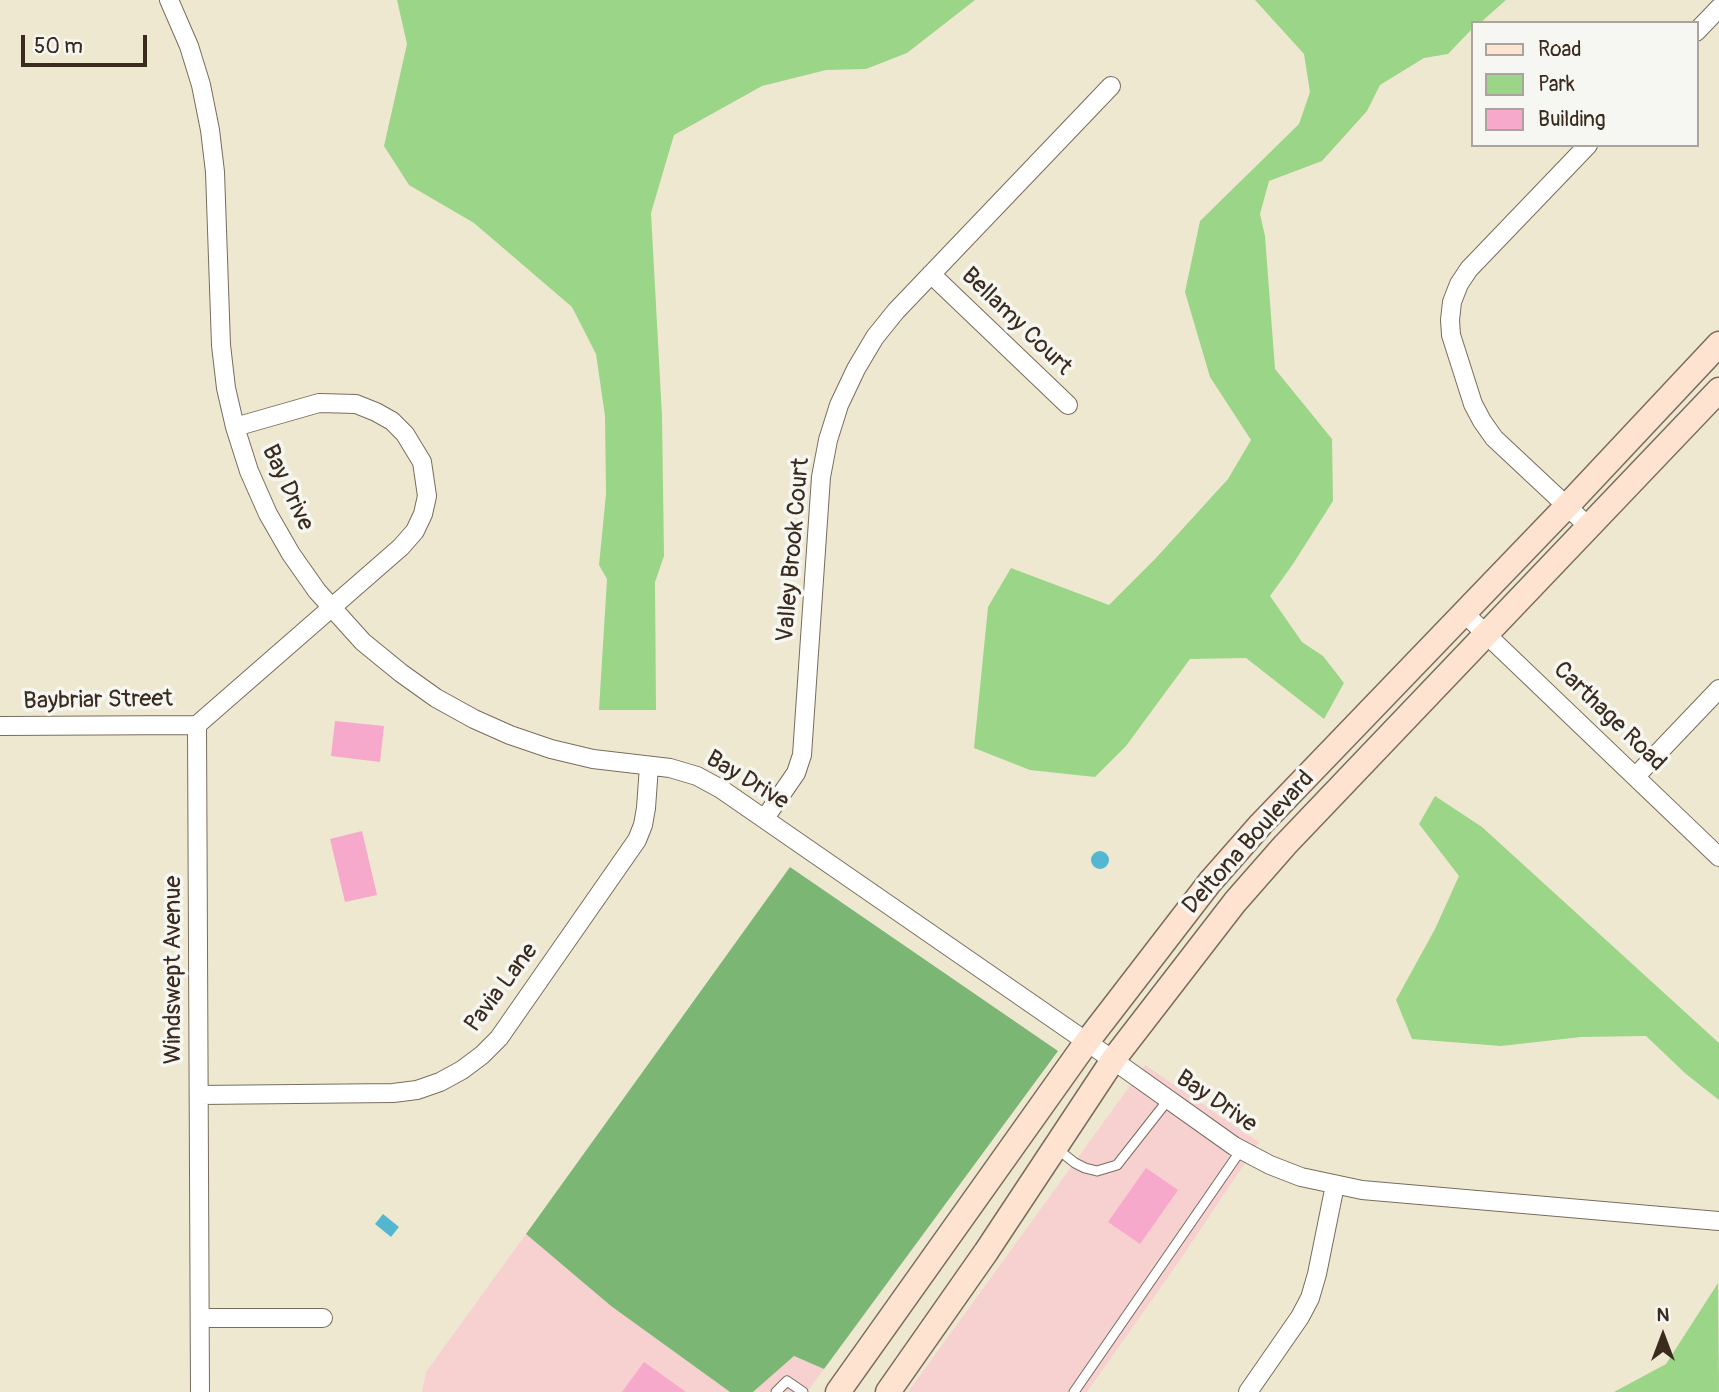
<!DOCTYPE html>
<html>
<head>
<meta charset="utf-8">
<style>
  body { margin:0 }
  #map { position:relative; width:1719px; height:1392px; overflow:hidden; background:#efe8d1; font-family:Pangolin,sans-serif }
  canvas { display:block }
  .legend { position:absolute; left:1471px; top:21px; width:228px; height:126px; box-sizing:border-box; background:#f6f6f2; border:2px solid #aba49d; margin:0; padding:9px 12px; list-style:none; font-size:21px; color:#3b2a1e }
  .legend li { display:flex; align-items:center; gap:14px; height:35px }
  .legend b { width:35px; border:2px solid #aba49d }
  .north { position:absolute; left:1628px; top:1301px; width:70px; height:70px; -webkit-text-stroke:5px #f6f6f2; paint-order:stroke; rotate:0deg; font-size:19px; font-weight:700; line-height:28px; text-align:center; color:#3b2a1e }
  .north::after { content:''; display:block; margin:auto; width:24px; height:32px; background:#3b2a1e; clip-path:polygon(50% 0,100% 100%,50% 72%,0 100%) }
  .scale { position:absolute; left:21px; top:35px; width:126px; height:32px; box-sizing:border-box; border:4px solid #3b2a1e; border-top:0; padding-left:9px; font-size:21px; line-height:24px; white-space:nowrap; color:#3b2a1e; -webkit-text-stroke:5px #f6f6f2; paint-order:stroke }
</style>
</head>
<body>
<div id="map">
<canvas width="1719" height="1392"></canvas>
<ul class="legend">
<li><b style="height:9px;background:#fee3d1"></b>Road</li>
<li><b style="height:19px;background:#9bd588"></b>Park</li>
<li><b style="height:19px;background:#f6a9ca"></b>Building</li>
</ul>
<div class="north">N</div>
<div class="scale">50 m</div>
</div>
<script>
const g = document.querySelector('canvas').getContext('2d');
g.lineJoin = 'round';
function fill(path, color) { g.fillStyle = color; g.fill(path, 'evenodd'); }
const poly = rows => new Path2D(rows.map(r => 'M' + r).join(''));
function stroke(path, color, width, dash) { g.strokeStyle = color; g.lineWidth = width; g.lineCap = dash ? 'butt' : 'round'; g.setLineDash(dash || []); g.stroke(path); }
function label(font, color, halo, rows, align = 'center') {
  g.font = font + ' Pangolin,sans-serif'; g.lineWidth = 7; g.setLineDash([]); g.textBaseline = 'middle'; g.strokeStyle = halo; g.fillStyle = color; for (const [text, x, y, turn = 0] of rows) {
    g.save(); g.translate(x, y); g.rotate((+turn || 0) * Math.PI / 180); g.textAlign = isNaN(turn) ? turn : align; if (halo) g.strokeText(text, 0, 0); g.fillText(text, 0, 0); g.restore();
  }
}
fill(poly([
  [1145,1065,1259,1142,1180,1260,1087,1392,908,1392],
  [526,1234,611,1306,730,1392,422,1392,426,1372],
  [794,1356,824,1369,807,1392,753,1392]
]), '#f7d0d0');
fill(poly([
  [397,0,975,0,907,53,866,69,826,70,762,86,674,135,651,213,662,416,664,556,655,582,656,710,599,710,607,579,599,565,606,494,605,416,596,354,572,307,474,223,409,185,384,146,407,44],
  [1255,0,1506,0,1480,23,1472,23,1472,29,1448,54,1424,58,1380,85,1367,111,1322,161,1269,181,1260,214,1265,236,1275,369,1332,439,1333,501,1293,564,1270,596,1302,642,1323,656,1344,683,1324,719,1246,658,1190,659,1126,746,1095,777,1030,770,974,748,988,607,1011,568,1109,605,1156,558,1228,479,1251,440,1210,377,1185,292,1200,221,1299,124,1310,92,1304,54],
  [1435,796,1482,827,1719,1043,1719,1100,1686,1074,1646,1036,1581,1037,1501,1046,1412,1039,1396,1000,1435,929,1459,876,1419,824],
  [1718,1283,1719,1392,1614,1392,1666,1364]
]), '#9bd588');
fill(poly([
  [790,867,1058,1051,824,1369,794,1356,753,1392,730,1392,611,1306,526,1234]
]), '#7cb674');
fill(poly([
  '1091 860a9 9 0 1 1 18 0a9 9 0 1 1-18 0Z',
  [383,1214,399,1227,391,1237,375,1224]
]), '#54b7d2');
fill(poly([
  [335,721,384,726,380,762,331,756],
  [362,831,377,895,345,902,330,839],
  [1146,1168,1178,1190,1140,1244,1108,1222],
  [644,1362,686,1392,622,1392]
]), '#f6a9ca');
const lane = poly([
  [1056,1148,1075,1163,1085,1168,1097,1171,1117,1165,1168,1100],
  [776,1392,787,1381,803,1392],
  [1074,1392,1241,1150]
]);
const street = poly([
  [169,0,189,46,201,85,210,130,215,172,221,345,226,388,235,427,249,471,268,514,291,554,317,591,363,642,401,673,436,698,474,719,510,735,551,749,593,759,670,768,697,776,721,789,1113,1060,1234,1146,1270,1165,1301,1177,1362,1190,1719,1221],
  [1696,32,1719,8],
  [1588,145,1469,269,1459,284,1452,302,1450,320,1451,335,1473,404,1482,421,1494,438,1588,526],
  [931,274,1068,405],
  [1464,613,1719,857],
  [0,726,197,725],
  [1636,776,1719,689],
  [765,818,796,773,802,755,821,477,828,440,839,405,856,369,875,337,896,311,1111,86],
  [199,1095,393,1093,417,1090,440,1082,462,1070,482,1055,499,1038,637,840,643,825,646,808,649,766],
  [200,1318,323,1318],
  [200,1392,197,725,401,547,415,531,423,514,427,496,422,462,405,434,392,421,376,412,356,404,319,403,235,427],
  [1248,1392,1300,1317,1310,1298,1317,1274,1335,1185]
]);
const secondary = poly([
  [838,1392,1086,1043,1210,882,1261,824,1566,507,1719,344],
  [888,1392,986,1252,1113,1060,1235,902,1285,845,1719,390]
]);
stroke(lane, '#7a6c5d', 11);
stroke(street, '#7a6c5d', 20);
stroke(secondary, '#7a6c5d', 27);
stroke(lane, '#fff', 9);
stroke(street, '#fff', 18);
stroke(secondary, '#fee3d1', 24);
label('24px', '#3b2a1e', '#f6f6f2', [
  ["Bellamy Court",1016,322,44],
  ["Bay Drive",287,488,65],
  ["Valley Brook Court",794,550,-85],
  ["Baybriar Street",98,701,-1],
  ["Carthage Road",1609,717,44],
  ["Bay Drive",747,781,31],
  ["Deltona Boulevard",1249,843,-48],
  ["Windswept Avenue",174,970,-90],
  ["Pavia Lane",502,988,-53],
  ["Bay Drive",1216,1102,34]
]);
</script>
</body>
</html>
